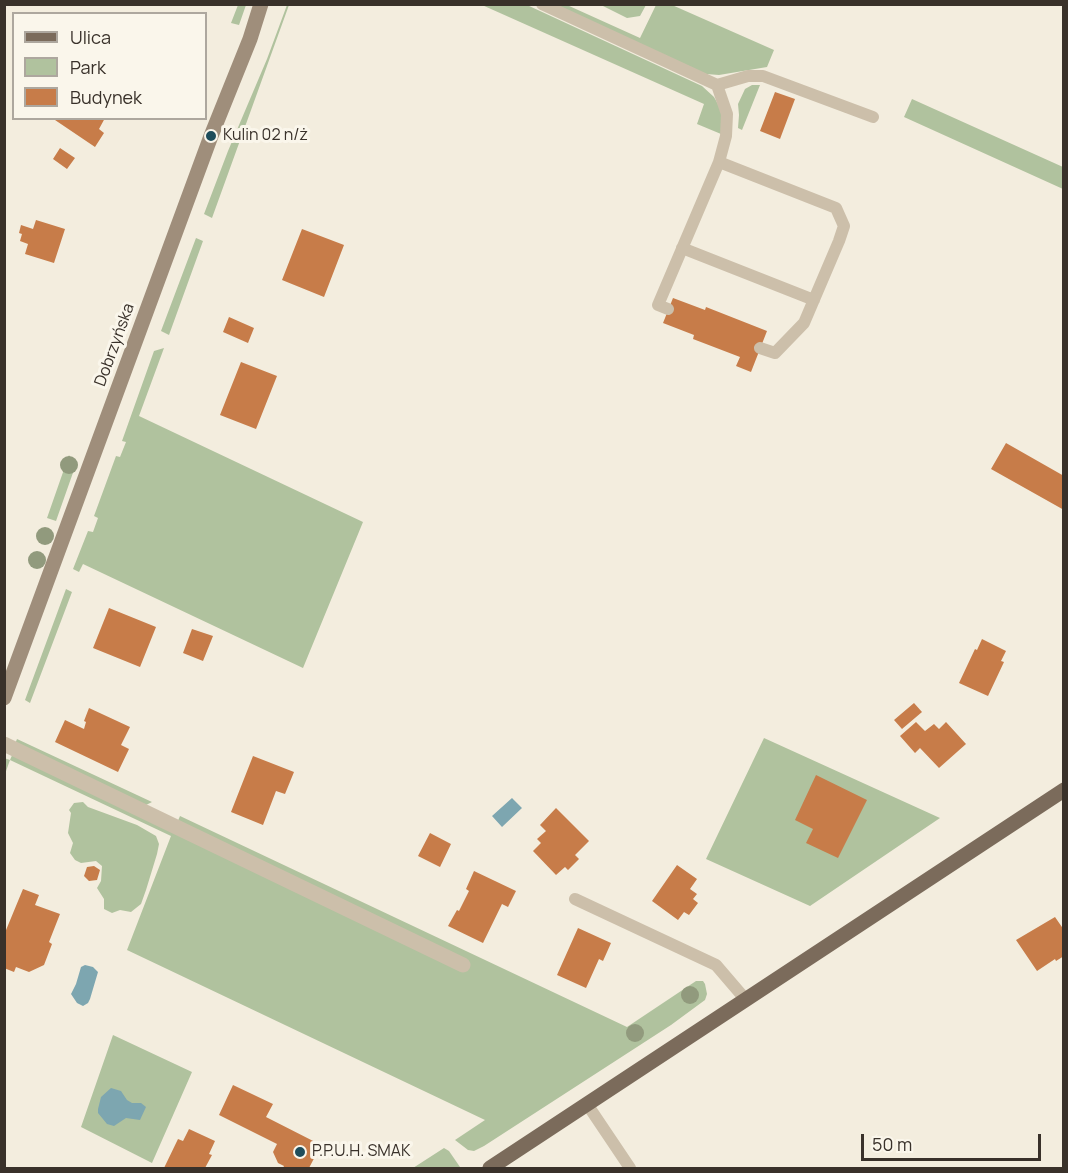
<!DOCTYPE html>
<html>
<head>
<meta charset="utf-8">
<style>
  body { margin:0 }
  #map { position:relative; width:1068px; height:1173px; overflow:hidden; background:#f3edde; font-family:Manrope,sans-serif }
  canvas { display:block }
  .frame { position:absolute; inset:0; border:6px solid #39312a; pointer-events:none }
  .legend { position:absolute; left:12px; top:12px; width:195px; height:108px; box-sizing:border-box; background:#faf6eb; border:2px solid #ada79e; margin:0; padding:8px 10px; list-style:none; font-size:18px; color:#39312a }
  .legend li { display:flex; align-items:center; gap:12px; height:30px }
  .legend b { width:30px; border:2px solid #ada79e }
  .scale { position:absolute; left:861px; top:1134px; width:180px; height:27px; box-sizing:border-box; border:3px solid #39312a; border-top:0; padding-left:8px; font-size:18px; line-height:21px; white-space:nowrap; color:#39312a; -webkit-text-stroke:4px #faf6eb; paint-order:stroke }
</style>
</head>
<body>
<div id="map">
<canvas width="1068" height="1173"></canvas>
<div class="frame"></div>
<ul class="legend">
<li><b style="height:8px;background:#7b6b5b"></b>Ulica</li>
<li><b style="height:16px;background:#b0c29e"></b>Park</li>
<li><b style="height:16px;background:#c77c49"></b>Budynek</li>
</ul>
<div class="scale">50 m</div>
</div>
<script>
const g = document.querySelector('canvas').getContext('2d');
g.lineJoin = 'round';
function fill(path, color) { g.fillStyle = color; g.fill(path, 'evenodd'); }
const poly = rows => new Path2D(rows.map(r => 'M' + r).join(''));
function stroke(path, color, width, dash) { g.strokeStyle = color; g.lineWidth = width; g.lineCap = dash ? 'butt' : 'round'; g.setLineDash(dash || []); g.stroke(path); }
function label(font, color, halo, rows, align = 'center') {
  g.font = font + ' Manrope,sans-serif'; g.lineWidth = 6; g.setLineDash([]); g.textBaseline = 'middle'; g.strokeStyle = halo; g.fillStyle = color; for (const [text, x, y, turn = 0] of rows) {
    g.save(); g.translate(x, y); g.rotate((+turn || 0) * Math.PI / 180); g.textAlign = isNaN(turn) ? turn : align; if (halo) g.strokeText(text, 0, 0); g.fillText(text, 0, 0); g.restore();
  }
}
fill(poly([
  [238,5,246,5,239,25,231,23],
  [287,5,289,5,212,218,204,214,228,151,267,59],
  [482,5,527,5,702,86,714,97,719,106,722,115,721,134,697,124,704,104],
  [555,5,567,5,640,38,656,5,672,5,774,50,767,67,719,75,706,74],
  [601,5,646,5,640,16,627,18],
  [752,85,760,85,742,130,738,128,739,115,738,104,745,89],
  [912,99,1063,167,1063,189,904,117],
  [196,238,203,241,169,335,161,331],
  [164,348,139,416,363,522,303,668,83,564,79,572,73,569,88,531,93,532,98,518,94,516,116,456,120,457,126,442,122,441,154,351],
  [69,455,75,467,56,521,47,518],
  [66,589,72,592,30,703,25,700],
  [764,738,940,818,810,906,706,859],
  [17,739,152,802,146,805,15,744],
  [13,753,174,830,180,816,627,1027,696,981,703,981,705,984,707,994,705,1000,671,1025,484,1146,474,1151,468,1150,455,1140,485,1120,127,950,171,836,10,760,5,774,4,758,10,760],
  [83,802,88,807,137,825,156,836,159,844,157,854,146,890,141,904,131,912,120,910,112,913,104,909,104,899,97,888,101,881,102,866,96,861,81,863,75,860,70,853,73,843,68,833,71,813,69,810,74,803],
  [113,1035,192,1072,152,1163,81,1127],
  [444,1148,449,1151,460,1167,413,1168]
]), '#b0c29e');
fill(poly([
  [512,798,522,808,502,827,492,816],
  [85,965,93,967,98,972,90,999,88,1003,83,1006,77,1003,71,994,76,984,81,967],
  [111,1088,121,1091,127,1100,132,1103,141,1103,146,1107,140,1120,126,1118,114,1126,107,1124,98,1113,98,1109,101,1097]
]), '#7da6b0');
fill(poly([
  [775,92,795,99,780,139,760,131],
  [55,118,105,118,99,129,104,133,95,147,55,120],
  [60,148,75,158,67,169,53,159],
  [36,220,65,229,54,263,25,254,28,244,20,241,22,234,19,233,21,225,33,229],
  [302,229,344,245,324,297,282,280],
  [673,298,705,310,706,307,767,331,751,372,736,366,740,357,693,339,694,335,663,323],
  [229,317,254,328,248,343,223,332],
  [241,362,277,376,256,429,220,415],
  [1006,443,1064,476,1064,510,991,469],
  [109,608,156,627,140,667,93,648],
  [192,629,213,636,203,661,183,653],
  [982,639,1006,651,1001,661,1004,662,988,696,959,683,975,649,977,650],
  [914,703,922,712,902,729,894,720],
  [89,708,130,727,121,745,129,749,118,772,55,742,65,720,84,729,86,722,84,721],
  [916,722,925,731,934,724,939,729,946,722,966,744,939,768,920,748,915,753,900,736],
  [253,756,294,772,285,794,276,791,263,825,231,812],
  [816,775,867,800,838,858,806,843,813,829,795,820],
  [556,808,589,841,575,855,579,859,568,870,565,867,556,875,533,851,541,843,537,839,546,831,540,825],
  [430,833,451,844,440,867,418,856],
  [677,865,697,879,690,889,697,894,693,899,698,903,689,915,684,912,678,920,652,901],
  [94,866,100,870,97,880,89,881,84,876,87,867],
  [474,871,516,891,508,907,502,904,483,943,448,926,457,910,459,911,469,891,466,889],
  [23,889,39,895,35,905,60,914,49,942,52,944,44,965,29,972,16,967,14,972,4,968,4,935],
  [1055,917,1064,930,1064,956,1056,961,1055,959,1037,971,1016,940],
  [578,928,611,943,603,961,599,959,586,988,557,975],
  [233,1085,273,1104,266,1117,321,1145,309,1168,283,1168,284,1166,278,1163,273,1152,277,1144,219,1115],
  [189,1129,215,1141,209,1154,212,1155,205,1168,164,1168,178,1139,183,1141]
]), '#c77c49');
stroke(poly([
  [542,4,717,85,727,114,726,136,719,162,658,305,668,309],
  [717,85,748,76,763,76,873,117],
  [719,162,836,208,844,226,839,241,804,323,775,353,760,348],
  [682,248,814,300],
  [575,899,716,965,746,1000],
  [587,1104,630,1168]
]), '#ccbfaa', 12);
stroke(poly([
  [4,744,463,965]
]), '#ccbfaa', 15);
stroke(poly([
  [4,698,211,136,250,39,261,4]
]), '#9f8e7b', 15);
stroke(poly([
  [490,1168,1064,790]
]), '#7b6b5b', 15);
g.fillStyle = '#919a7d';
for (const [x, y] of [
  [69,465],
  [45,536],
  [37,560],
  [690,995],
  [635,1033]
]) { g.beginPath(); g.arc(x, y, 9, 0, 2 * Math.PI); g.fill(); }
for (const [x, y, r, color] of [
  [211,136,6,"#1e4d5b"],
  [300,1152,6,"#1e4d5b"]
]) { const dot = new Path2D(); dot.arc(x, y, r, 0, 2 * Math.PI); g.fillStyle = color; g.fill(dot); stroke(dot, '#faf6eb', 2); }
label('16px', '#39312a', '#faf6eb', [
  ["Kulin 02 n/ż",223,136],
  ["P.P.U.H. SMAK",312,1152]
], 'left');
label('16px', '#39312a', '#faf6eb', [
  ["Dobrzyńska",115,345,-70]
]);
</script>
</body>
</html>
